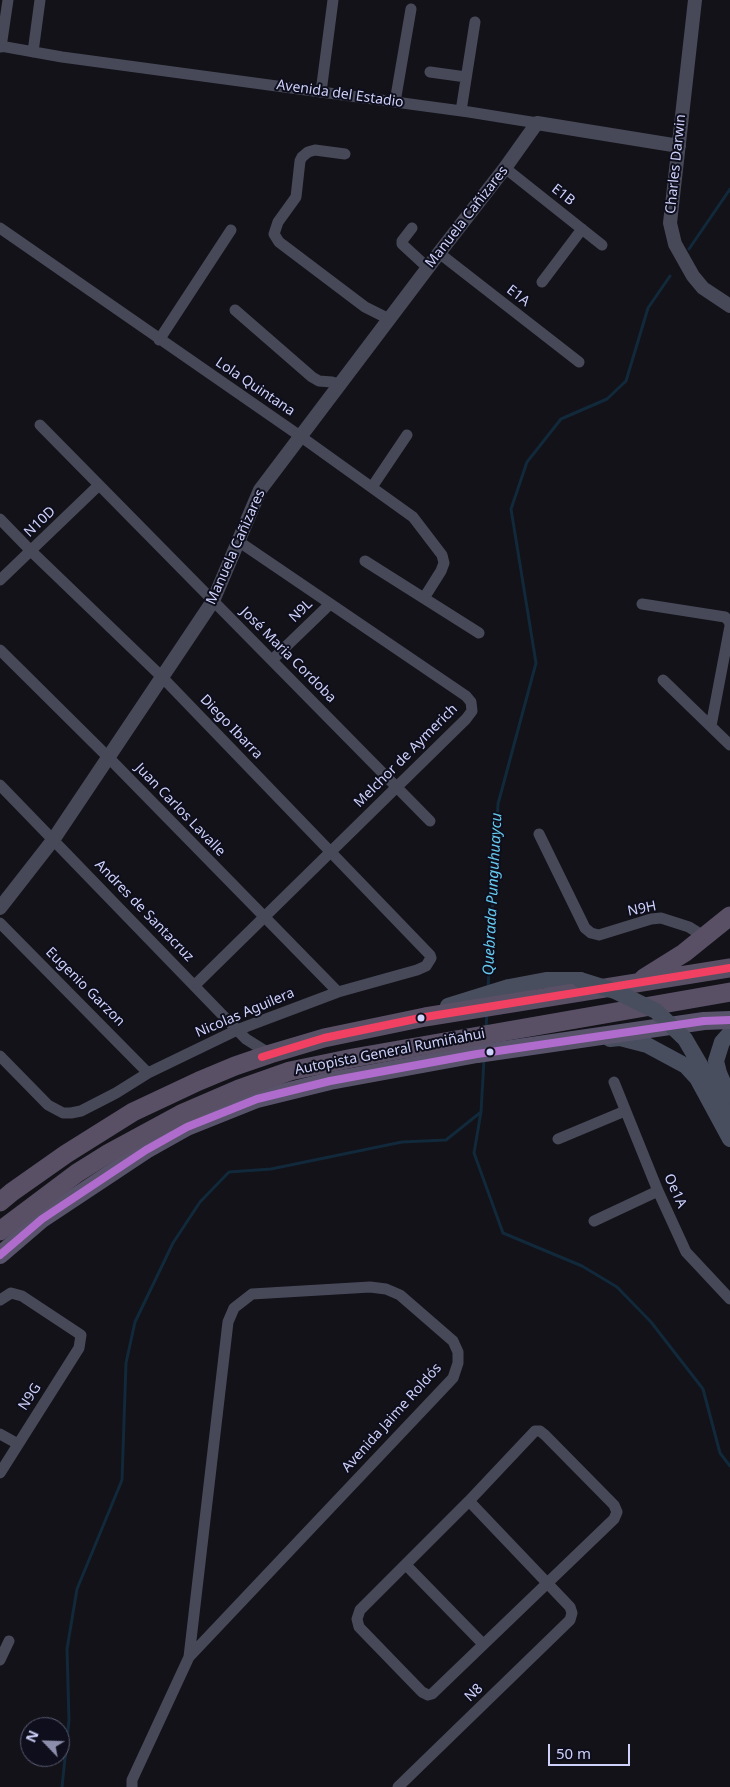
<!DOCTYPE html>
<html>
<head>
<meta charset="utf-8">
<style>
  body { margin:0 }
  #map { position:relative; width:730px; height:1787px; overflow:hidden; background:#121218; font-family:"Noto Sans",sans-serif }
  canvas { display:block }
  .north { position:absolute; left:20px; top:1717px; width:50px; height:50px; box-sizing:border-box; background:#0e0e1c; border:1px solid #5b5c75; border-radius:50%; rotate:294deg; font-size:14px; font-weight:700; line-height:20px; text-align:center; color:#ced1fa }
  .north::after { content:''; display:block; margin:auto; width:18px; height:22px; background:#8c8eab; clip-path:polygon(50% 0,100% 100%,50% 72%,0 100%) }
  .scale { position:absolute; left:548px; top:1744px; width:82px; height:22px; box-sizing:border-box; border:2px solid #ced1fa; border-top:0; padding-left:6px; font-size:15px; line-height:18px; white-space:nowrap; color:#ced1fa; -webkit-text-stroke:4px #0e0e1c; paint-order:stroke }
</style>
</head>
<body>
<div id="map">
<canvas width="730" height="1787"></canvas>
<div class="north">N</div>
<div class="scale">50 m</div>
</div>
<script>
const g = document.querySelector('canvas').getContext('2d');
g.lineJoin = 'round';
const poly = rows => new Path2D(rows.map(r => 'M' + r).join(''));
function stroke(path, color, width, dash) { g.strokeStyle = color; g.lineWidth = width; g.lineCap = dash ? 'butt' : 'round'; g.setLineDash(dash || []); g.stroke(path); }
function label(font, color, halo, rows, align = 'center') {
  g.font = font + ' "Noto Sans",sans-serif'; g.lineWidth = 4; g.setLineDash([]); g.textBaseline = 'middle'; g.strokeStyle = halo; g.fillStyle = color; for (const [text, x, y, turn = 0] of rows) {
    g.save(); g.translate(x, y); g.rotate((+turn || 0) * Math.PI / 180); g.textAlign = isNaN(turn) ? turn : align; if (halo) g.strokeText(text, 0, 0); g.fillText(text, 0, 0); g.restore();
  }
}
stroke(poly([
  [689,249,730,189],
  [488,989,498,804,536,663,511,509,527,462,561,419,607,399,626,381,648,308,670,276],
  [486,1029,487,1012],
  [484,1060,481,1112,474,1153,503,1233,582,1266,617,1287,651,1322,703,1389,720,1453,730,1466],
  [62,1787,69,1720,67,1649,77,1589,122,1480,126,1363,135,1322,173,1243,200,1202,229,1172,271,1169,402,1142,446,1140,481,1112]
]), '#11293a', 3);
stroke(poly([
  [0,46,62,57,469,112,537,123],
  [1,47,8,0],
  [33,52,40,0],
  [430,72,466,77],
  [321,92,333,0],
  [395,102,411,9],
  [461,111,475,22],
  [345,154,315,150,308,152,302,157,300,161,296,197,278,222,274,234,279,242,365,307,389,319],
  [505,168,602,245],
  [0,228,300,436,413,517,442,555,444,563,441,571,424,598],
  [412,228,402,241,402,244,428,268],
  [439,253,579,362],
  [542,282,582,229],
  [235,310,312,377,319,381,332,382,339,384],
  [159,340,231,230],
  [40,425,430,821],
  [372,487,407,435],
  [0,519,31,551,162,677,430,955,431,958,426,966,417,970,338,992,237,1030,148,1073,116,1093,81,1111,71,1113,63,1113,48,1105,0,1056],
  [365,561,479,633],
  [0,580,99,485],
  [642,604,725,617,729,621,730,625],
  [0,650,109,758,338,992],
  [272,660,330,604],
  [663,680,730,745],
  [711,726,730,626],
  [0,785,237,1030,246,1039,270,1054],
  [539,834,585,928,591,933,599,935,651,919,661,918,689,927,705,937],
  [0,923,148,1073],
  [195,985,466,719,472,711,471,702,466,696,238,541],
  [614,1082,658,1191,686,1252,730,1299],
  [558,1139,625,1111],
  [594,1221,658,1191],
  [0,1300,11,1293,22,1296,81,1335,79,1348,0,1473],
  [535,1431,540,1431,545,1435,614,1505,617,1512,614,1519,432,1694,428,1695,422,1692,359,1627,357,1619,360,1610,469,1501,535,1431],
  [0,1434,18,1444],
  [406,1565,483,1644],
  [0,1660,9,1641],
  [132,1787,132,1780,189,1657,228,1322,234,1308,252,1294,370,1287,386,1289,400,1295,453,1341,458,1352,458,1363,453,1378,189,1657],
  [398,1787,570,1620,572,1613,570,1607,469,1501]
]), '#474959', 11);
stroke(poly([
  [695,0,670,223,675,244,693,276,703,288,730,306],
  [0,908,53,840,213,601,260,490,439,253,505,168,537,123,679,146]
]), '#474959', 14);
stroke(poly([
  [448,1006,509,987,546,980,580,980],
  [730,1033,722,1042,716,1061,719,1073,730,1098],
  [610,1039,620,1038,647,1045,686,1066,697,1078,730,1139]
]), '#494e5f', 16);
stroke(poly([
  [0,1255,42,1219,146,1150,187,1127,257,1099,330,1081,477,1054,704,1021,730,1020]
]), '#58536b', 18);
stroke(poly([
  [644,978,684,953,730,916],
  [0,1202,12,1192,66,1154,133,1112,199,1081,235,1066,270,1054,324,1038,425,1017,730,968],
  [0,1231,77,1173,109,1153,181,1114,239,1089,290,1071,353,1058,730,992]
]), '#5a5066', 19);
stroke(poly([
  [580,980,615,991,656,1011,685,1039,712,1085,730,1124]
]), '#494e5f', 16);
stroke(poly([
  [262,1057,324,1038,425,1017,730,968]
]), '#f24062', 8);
stroke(poly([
  [0,1255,42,1219,146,1150,187,1127,257,1099,330,1081,477,1054,704,1021,730,1020]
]), '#b06ccc', 8);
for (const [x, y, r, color] of [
  [421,1018,4.5,"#ced1fa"],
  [490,1052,4.5,"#ced1fa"]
]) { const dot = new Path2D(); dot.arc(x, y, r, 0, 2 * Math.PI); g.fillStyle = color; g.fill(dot); stroke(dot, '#0e0e1c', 2); }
label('14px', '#ced1fa', '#0e0e1c', [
  ["Avenida del Estadio",340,94,8],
  ["Charles Darwin",676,164,-84],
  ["E1B",563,195,38],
  ["Manuela Cañizares",467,217,-52],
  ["E1A",518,296,38],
  ["Lola Quintana",255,387,34],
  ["N10D",40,522,-44],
  ["Manuela Cañizares",236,547,-66],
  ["N9L",301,611,-44],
  ["José Maria Cordoba",288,655,45],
  ["Diego Ibarra",231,727,46],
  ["Melchor de Aymerich",406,756,-45],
  ["Juan Carlos Lavalle",180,810,46],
  ["N9H",642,909,-11],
  ["Andres de Santacruz",144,911,46],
  ["Eugenio Garzon",85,987,45],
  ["Nicolas Aguilera",245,1013,-23],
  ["Autopista General Rumiñahui",390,1052,-11],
  ["Oe1A",675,1191,66],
  ["N9G",30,1397,-57],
  ["Avenida Jaime Roldós",392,1418,-48],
  ["N8",474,1693,-44]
]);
label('italic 15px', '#66cbf0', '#0e0e1c', [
  ["Quebrada Punguhuaycu",493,894,-87]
]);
</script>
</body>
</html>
